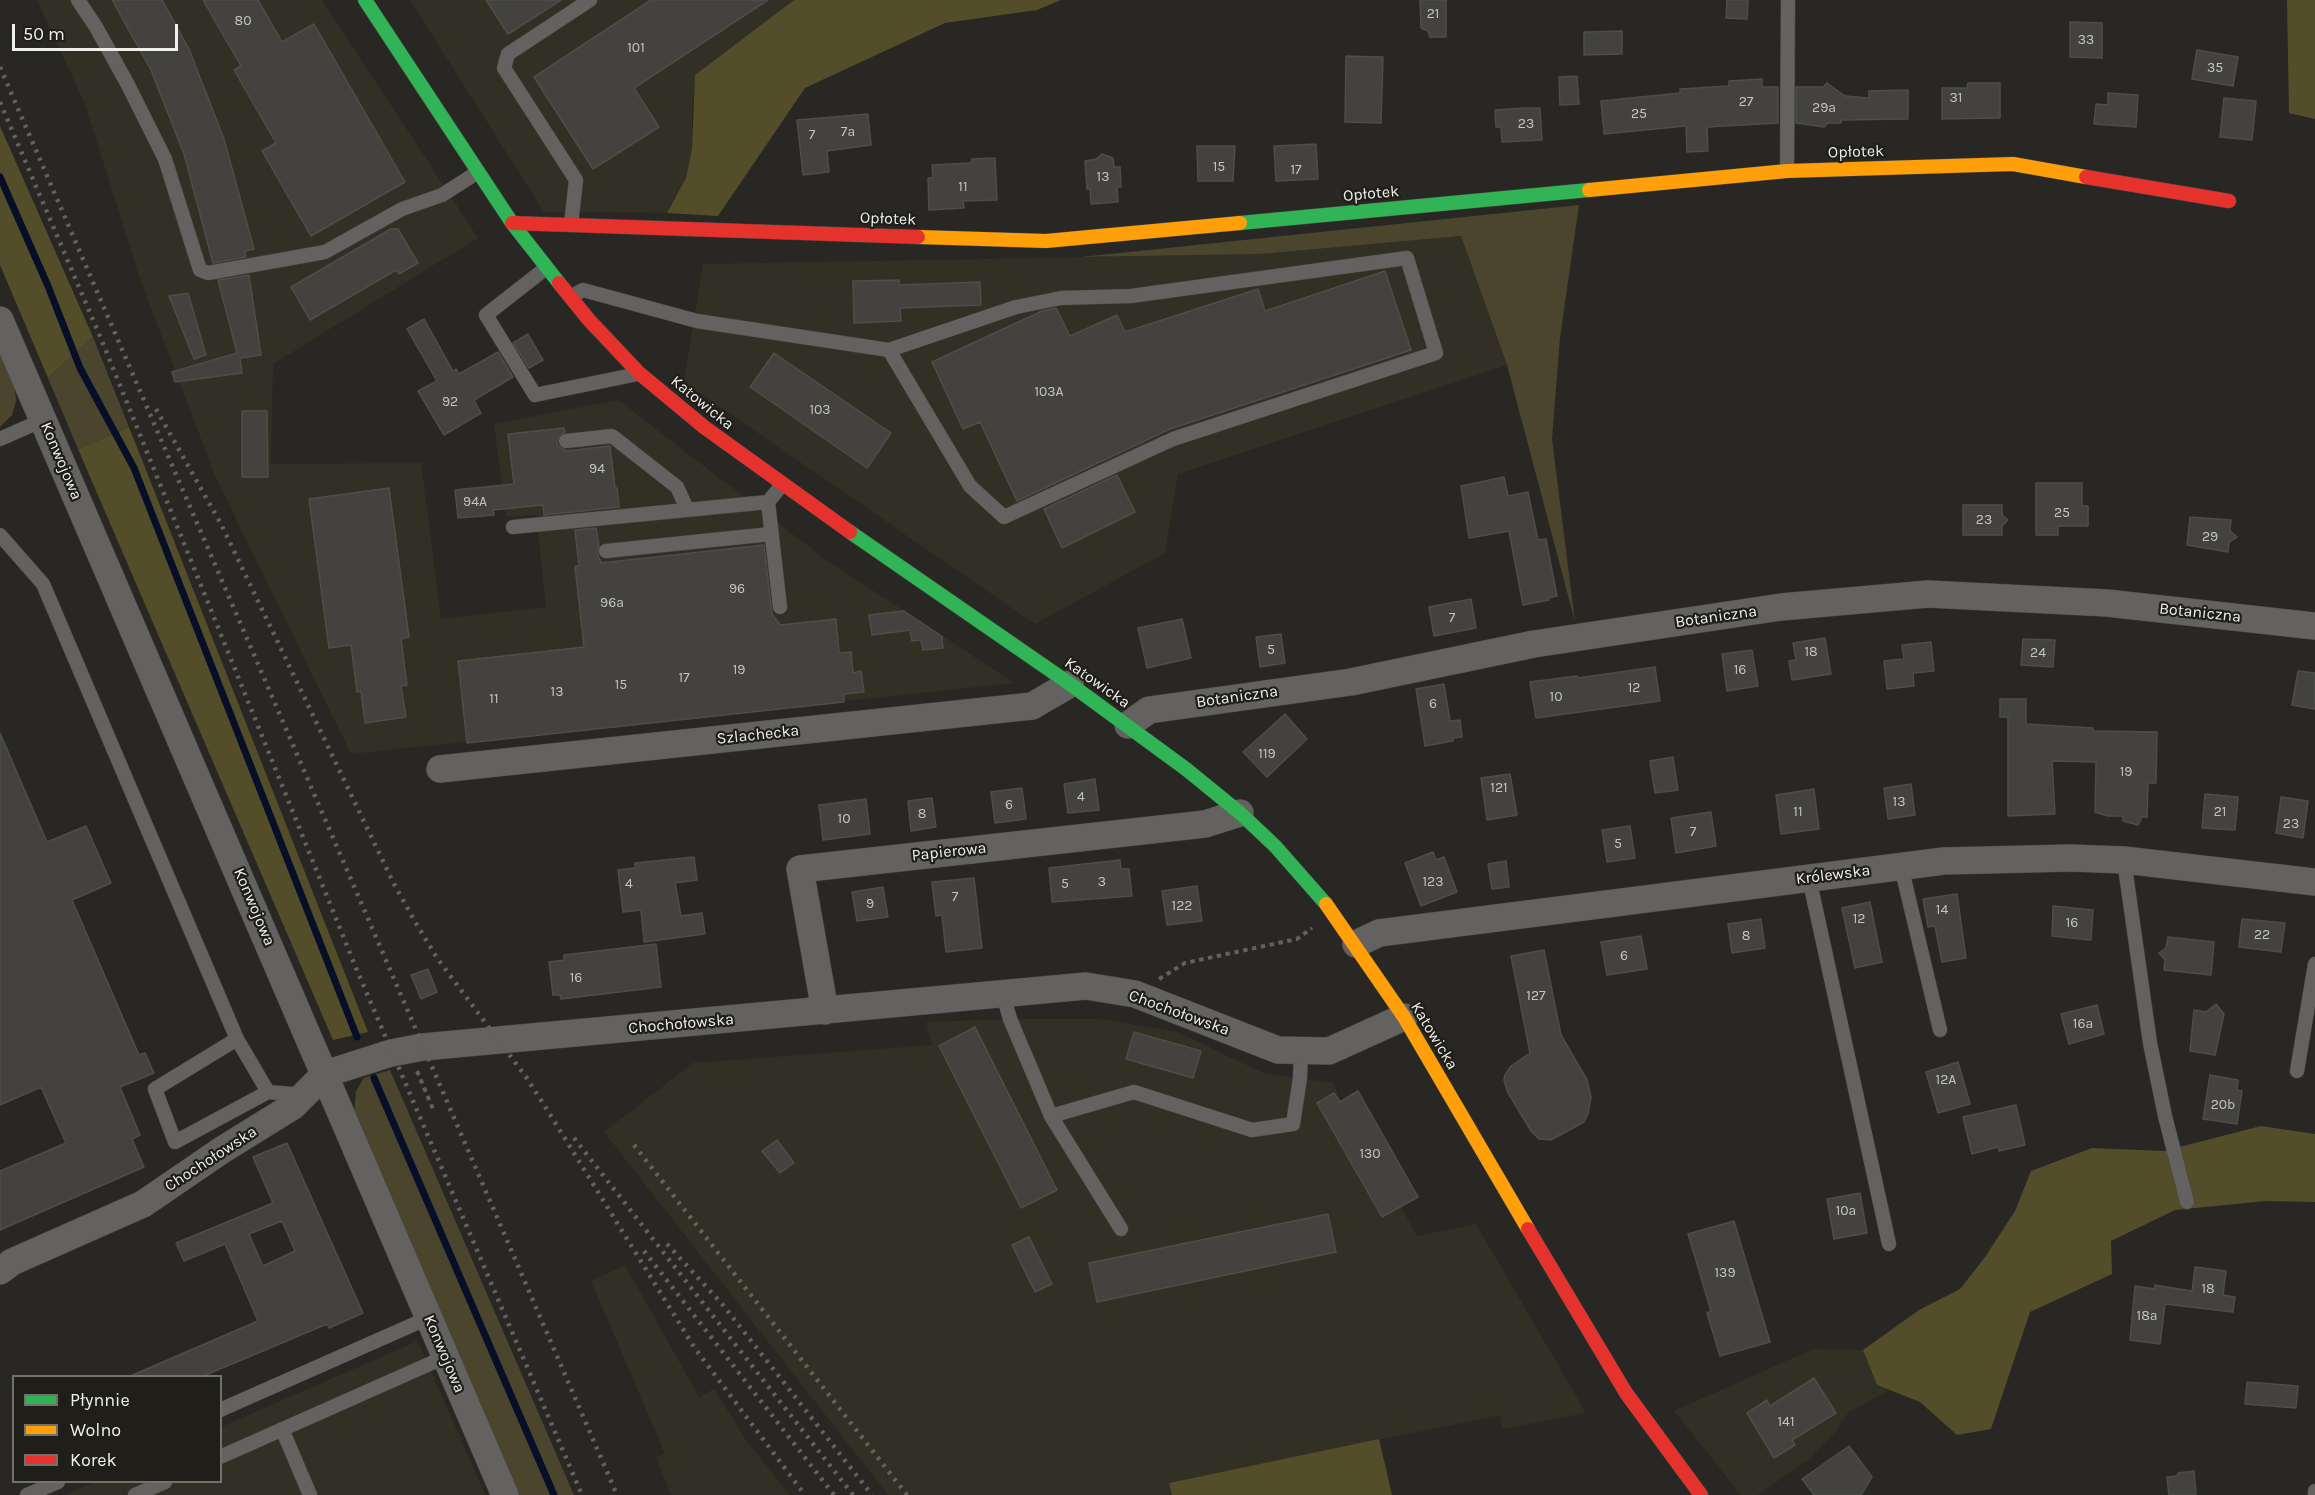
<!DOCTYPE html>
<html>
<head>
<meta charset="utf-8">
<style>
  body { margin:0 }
  #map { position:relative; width:2315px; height:1495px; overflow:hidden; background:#282723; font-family:Karla,sans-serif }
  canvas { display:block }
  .legend { position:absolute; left:12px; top:1375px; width:210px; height:108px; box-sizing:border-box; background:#1f1e19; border:2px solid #72726d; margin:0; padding:8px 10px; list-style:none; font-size:18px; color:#efefeb }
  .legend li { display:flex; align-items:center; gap:12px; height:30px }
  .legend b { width:30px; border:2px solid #72726d }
  .scale { position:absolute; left:12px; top:24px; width:166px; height:27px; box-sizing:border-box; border:3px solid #efefeb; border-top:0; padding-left:8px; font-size:18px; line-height:21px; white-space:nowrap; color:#efefeb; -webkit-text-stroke:4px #1f1e19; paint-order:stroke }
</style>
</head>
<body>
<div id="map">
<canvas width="2315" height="1495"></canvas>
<ul class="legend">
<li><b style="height:8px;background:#30b455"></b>Płynnie</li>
<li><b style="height:8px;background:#ff9f0a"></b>Wolno</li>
<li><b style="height:8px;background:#e5322d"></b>Korek</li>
</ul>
<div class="scale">50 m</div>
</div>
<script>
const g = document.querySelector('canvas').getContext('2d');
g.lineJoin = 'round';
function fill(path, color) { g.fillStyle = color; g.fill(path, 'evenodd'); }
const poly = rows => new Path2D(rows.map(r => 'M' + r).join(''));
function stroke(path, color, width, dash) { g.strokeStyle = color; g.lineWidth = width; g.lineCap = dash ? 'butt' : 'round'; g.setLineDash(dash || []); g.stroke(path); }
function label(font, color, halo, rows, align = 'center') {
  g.font = font + ' Karla,sans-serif'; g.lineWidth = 4.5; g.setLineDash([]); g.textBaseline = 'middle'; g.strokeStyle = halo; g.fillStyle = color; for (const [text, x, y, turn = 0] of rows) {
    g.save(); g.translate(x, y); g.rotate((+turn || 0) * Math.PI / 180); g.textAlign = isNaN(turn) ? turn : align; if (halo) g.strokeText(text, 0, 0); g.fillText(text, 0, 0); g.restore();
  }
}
fill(poly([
  [37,0,322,0,478,238,273,364,271,464,421,463,441,619,546,607,536,515,506,517,494,424,618,400,825,559,1014,683,351,754,216,478,140,279,85,104],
  [410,0,794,0,695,75,692,116,692,149,686,179,667,213,544,212],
  [1461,236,1507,365,1178,474,1165,553,1035,624,684,382,703,264,1261,254],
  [1010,1019,1101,1019,1178,1032,1263,1073,1334,1083,1340,1101,1358,1091,1418,1197,1401,1207,1417,1236,1476,1224,1586,1413,1503,1429,1500,1415,1169,1483,1172,1495,888,1495,604,1132,693,1063,932,1045,926,1022],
  [625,1265,699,1397,714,1389,746,1440,790,1495,671,1495,656,1457,665,1454,591,1281],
  [418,1341,485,1495,65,1495,96,1482,220,1482,221,1427],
  [1813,1349,1863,1350,1877,1385,1889,1390,1848,1413,1834,1433,1810,1458,1758,1495,1741,1495,1674,1411]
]), '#323025');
fill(poly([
  [1579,205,1560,338,1552,439,1575,622,1507,365,1461,236,1261,254,1081,257],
  [93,337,129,427,78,449,48,378],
  [0,349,14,380,16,401,12,415,0,427],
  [390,1070,574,1495,518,1495,354,1114,356,1091,364,1078]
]), '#4a452c');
fill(poly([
  [794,0,1061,0,1037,10,945,23,805,88,718,216,667,213,686,178,692,149,695,75],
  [2287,0,2315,0,2315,119,2289,113],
  [0,126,93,337,48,378,0,265],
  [129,427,368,1032,333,1040,78,449],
  [2261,1126,2315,1134,2315,1202,2265,1201,2175,1210,2111,1241,2112,1274,2030,1312,1991,1429,1957,1435,1920,1402,1877,1385,1863,1350,1919,1310,1960,1289,1985,1257,2015,1211,2031,1171,2092,1148,2164,1151],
  [1379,1439,1392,1495,1172,1495,1169,1483]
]), '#544d2a');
stroke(poly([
  [0,177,48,286,80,368,134,468,357,1037],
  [374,1078,554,1495]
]), '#070f28', 7);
const building = poly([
  [112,0,162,0,189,49,224,139,254,249,245,251,246,257,213,263,184,154,151,70,112,0],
  [203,0,258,0,282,42,314,24,405,182,311,236,262,151,276,143,234,70,241,66,203,0],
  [486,0,561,0,508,34,486,0],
  [651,0,768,0,634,88,659,127,593,169,534,77,651,0],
  [1420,0,1446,0,1446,37,1430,37,1428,31,1421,28,1420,0],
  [1727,0,1748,0,1747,19,1726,18,1727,0],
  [2070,22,2102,23,2102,58,2070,57,2070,22],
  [1622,31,1622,54,1584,55,1584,32,1622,31],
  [2197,50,2238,57,2233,86,2192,79,2197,50],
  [1346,56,1383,57,1381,123,1345,122,1346,56],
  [1577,76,1579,104,1560,105,1559,77,1577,76],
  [1762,79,1762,87,1778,87,1778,123,1707,127,1708,151,1687,152,1686,126,1604,134,1601,101,1680,93,1680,89,1729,86,1729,81,1762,79],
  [1827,83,1845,96,1869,98,1869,91,1908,90,1908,119,1841,120,1841,123,1828,123,1824,127,1796,123,1796,87,1823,87,1827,83],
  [1968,83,2000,83,2000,118,1942,119,1942,88,1967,88,1968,83],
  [2108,93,2138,95,2136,127,2094,124,2096,104,2108,105,2108,93],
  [2224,98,2256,101,2252,140,2220,137,2224,98],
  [1527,108,1540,108,1542,140,1502,142,1501,127,1496,127,1495,110,1527,108],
  [868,114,871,145,827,151,829,172,803,175,797,120,868,114],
  [1316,144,1318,179,1276,181,1274,146,1316,144],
  [1197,146,1235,146,1233,181,1198,181,1197,146],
  [1102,154,1113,158,1114,167,1120,167,1121,187,1117,187,1118,202,1091,204,1090,189,1087,189,1085,161,1096,159,1102,154],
  [995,158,997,200,963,201,964,208,929,210,928,178,933,178,932,165,971,163,972,159,995,158],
  [391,229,398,229,418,263,399,274,396,270,310,320,291,287,391,229],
  [1385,271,1411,350,1170,429,1017,501,980,422,963,429,932,362,1042,311,1056,308,1070,336,1117,315,1125,332,1258,289,1265,311,1385,271],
  [249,275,261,355,240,358,242,373,175,382,172,372,237,353,218,280,249,275],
  [899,280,899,285,980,282,981,305,900,308,901,321,854,323,853,281,899,280],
  [188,293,206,355,194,359,169,296,188,293],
  [424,319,453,371,456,369,459,374,498,352,513,377,474,400,481,413,444,435,418,391,437,381,407,329,424,319],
  [528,334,543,360,529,368,513,343,528,334],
  [774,353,891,433,867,468,750,387,774,353],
  [242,411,267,411,268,477,242,477,242,411],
  [564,428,565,432,558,437,557,443,559,447,567,451,610,446,615,488,617,488,619,507,544,515,543,505,493,510,494,515,458,518,455,490,514,484,508,434,564,428],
  [1117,475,1135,512,1062,548,1044,509,1117,475],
  [1504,477,1508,496,1528,492,1538,540,1546,539,1557,596,1548,598,1549,600,1523,605,1509,531,1469,538,1461,486,1504,477],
  [2036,483,2082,483,2082,506,2088,506,2088,526,2058,526,2058,535,2036,535,2036,483],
  [389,488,409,637,401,639,407,685,401,686,406,717,365,723,361,691,357,692,351,645,329,648,309,499,389,488],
  [1963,505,2002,505,2002,515,2008,520,2002,526,2002,535,1963,535,1963,505],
  [2190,517,2231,520,2230,531,2237,537,2229,542,2228,552,2187,545,2190,517],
  [596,528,599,546,597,552,601,563,764,545,772,614,780,625,836,619,839,653,851,652,853,673,861,671,864,692,844,694,844,702,467,743,458,661,584,647,575,566,579,566,575,530,596,528],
  [1471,599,1476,628,1434,636,1429,607,1471,599],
  [904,611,943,637,942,637,943,648,923,650,921,640,912,641,910,630,872,635,869,615,904,611],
  [1182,619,1191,658,1147,668,1138,628,1182,619],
  [1281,634,1285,663,1260,667,1256,637,1281,634],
  [1825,638,1831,674,1792,680,1789,661,1796,660,1793,643,1825,638],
  [2023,639,2055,640,2053,667,2021,665,2023,639],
  [1931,642,1934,671,1913,673,1914,686,1887,689,1884,661,1904,659,1902,645,1931,642],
  [1752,650,1758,686,1727,691,1722,654,1752,650],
  [1655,667,1660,701,1536,718,1530,682,1577,676,1578,678,1655,667],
  [2298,671,2315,673,2315,709,2292,705,2298,671],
  [1444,684,1450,721,1460,720,1462,737,1453,738,1453,741,1425,746,1416,689,1444,684],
  [2000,699,2026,699,2026,724,2093,728,2093,731,2157,732,2156,783,2148,783,2147,817,2142,817,2138,825,2123,821,2123,816,2108,816,2095,812,2096,762,2052,761,2055,814,2008,816,2008,717,2000,717,2000,699],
  [1285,714,1307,739,1267,777,1243,752,1285,714],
  [0,733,47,842,86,826,111,883,72,900,139,1055,145,1053,154,1073,120,1087,140,1135,132,1139,144,1167,0,1230,0,1171,66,1143,41,1087,0,1105,0,733],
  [1673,757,1678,790,1655,793,1650,761,1673,757],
  [1510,774,1517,815,1487,820,1481,778,1510,774],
  [1095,779,1099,810,1068,813,1064,784,1095,779],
  [1911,784,1915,815,1888,819,1884,788,1911,784],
  [1022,788,1026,819,995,823,991,792,1022,788],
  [1814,789,1819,829,1781,834,1776,795,1814,789],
  [2205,794,2238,797,2235,830,2202,828,2205,794],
  [2281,797,2308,801,2303,838,2276,833,2281,797],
  [932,798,936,827,911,831,908,801,932,798],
  [866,799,870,834,823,840,819,805,866,799],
  [1711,812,1716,846,1676,853,1671,818,1711,812],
  [1630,826,1635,858,1607,862,1602,830,1630,826],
  [1433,852,1436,860,1444,857,1457,892,1421,906,1405,863,1433,852],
  [694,857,697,880,675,883,681,916,702,913,705,934,644,942,641,910,623,912,618,870,635,868,635,863,694,857],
  [1120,860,1121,869,1129,869,1132,896,1052,902,1049,868,1120,860],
  [1506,861,1509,887,1492,889,1488,864,1506,861],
  [974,878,982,948,946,952,942,915,936,916,932,882,974,878],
  [1197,886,1202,921,1167,925,1162,891,1197,886],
  [883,887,888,917,857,921,852,892,883,887],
  [1957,894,1966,958,1942,962,1935,926,1928,927,1923,899,1957,894],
  [1870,902,1882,962,1855,968,1842,908,1870,902],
  [2053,906,2093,910,2091,940,2052,936,2053,906],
  [1761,919,1765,948,1732,953,1728,924,1761,919],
  [2242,919,2285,923,2281,952,2239,947,2242,919],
  [1641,936,1647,969,1607,975,1601,942,1641,936],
  [2168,937,2214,942,2211,975,2164,970,2165,960,2159,953,2166,948,2168,937],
  [656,944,661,987,561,999,560,995,553,995,549,962,564,960,564,955,656,944],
  [1544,950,1561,1035,1587,1080,1591,1097,1588,1114,1584,1122,1551,1140,1539,1139,1531,1131,1507,1091,1504,1080,1505,1075,1511,1066,1530,1053,1511,956,1544,950],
  [428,969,437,992,421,999,411,975,428,969],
  [2216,1004,2224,1014,2215,1055,2190,1051,2194,1010,2206,1012,2216,1004],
  [2097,1005,2104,1034,2069,1044,2061,1014,2097,1005],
  [975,1027,1057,1190,1021,1208,939,1046,975,1027],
  [1134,1032,1201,1051,1193,1078,1126,1059,1134,1032],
  [1958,1062,1970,1104,1938,1113,1926,1072,1958,1062],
  [2210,1075,2238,1080,2237,1090,2242,1091,2237,1124,2203,1119,2210,1075],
  [1358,1091,1418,1197,1382,1217,1317,1103,1334,1093,1340,1102,1358,1091],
  [2016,1105,2025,1145,1999,1151,1998,1147,1972,1154,1963,1117,2016,1105],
  [777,1140,794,1163,780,1173,762,1151,777,1140],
  [287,1143,363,1313,329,1328,327,1324,201,1377,128,1377,258,1321,225,1244,184,1261,176,1243,273,1203,253,1157,287,1143],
  [282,1221,295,1251,263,1266,249,1234,282,1221],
  [1860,1193,1867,1233,1834,1239,1827,1199,1860,1193],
  [1328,1214,1336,1252,1097,1302,1089,1263,1328,1214],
  [1734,1221,1770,1342,1720,1356,1707,1313,1711,1311,1688,1234,1734,1221],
  [1029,1237,1052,1284,1035,1292,1012,1245,1029,1237],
  [2195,1267,2226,1271,2223,1295,2235,1297,2233,1312,2165,1304,2160,1344,2130,1340,2135,1286,2155,1289,2155,1285,2192,1291,2195,1267],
  [1814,1378,1836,1413,1792,1440,1795,1445,1774,1458,1747,1413,1767,1400,1770,1406,1814,1378],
  [2247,1382,2298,1386,2296,1408,2245,1404,2247,1382],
  [1849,1446,1872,1477,1861,1495,1814,1495,1802,1479,1849,1446],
  [2194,1471,2196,1495,2169,1495,2167,1477,2177,1476,2178,1473,2194,1471]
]);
fill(building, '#43423f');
stroke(building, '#4e4d4a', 1.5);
const lane = poly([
  [78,0,96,27,128,85,165,159,200,270,208,273,325,252,402,209,442,195,478,172],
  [1787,171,1788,0],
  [571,225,576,180,504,68,508,54,590,0],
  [546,268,486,315,535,395,638,374],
  [572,296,583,290,697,321,889,350,1016,307,1061,298,1131,296,1407,258,1436,353,1173,439,1004,517,970,486,889,350],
  [0,439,43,420],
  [566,441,612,436,677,487,687,509],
  [768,502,780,607],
  [513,527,768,502,782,485],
  [0,535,43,584,237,1039,268,1092,304,1095],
  [606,551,771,534],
  [2124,860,2150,1043,2165,1116,2187,1202],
  [1901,866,1940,1030],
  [1809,878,1889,1244],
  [1003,994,1010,1019,1051,1116,1134,1092,1252,1130,1293,1124,1300,1078,1301,1051],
  [237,1039,155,1089,175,1142,268,1092],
  [2297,1071,2315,964],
  [1051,1116,1121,1229],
  [220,1410,428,1318],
  [282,1429,310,1495],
  [220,1457,445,1357],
  [27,1495,58,1482],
  [135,1495,165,1482],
  [2315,1495,2315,1491]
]);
const street = poly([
  [0,320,505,1495],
  [1128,725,1149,710,1351,682,1534,644,1781,607,1928,594,2107,603,2315,626],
  [440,769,1032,706,1070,684],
  [1356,944,1379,933,1944,861,2071,858,2124,860,2315,882],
  [825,1011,800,869,1205,824,1240,813],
  [0,1271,12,1262,143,1204,222,1150,293,1106,325,1074,391,1053,423,1047,1086,986,1135,994,1278,1050,1329,1051,1404,1017]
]);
const fast = poly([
  [365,0,512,223,559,283],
  [1240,223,1589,190],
  [850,532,1070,684,1186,769,1240,813,1275,846,1326,904]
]);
const slow = poly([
  [1589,190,1787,171,2013,164,2086,177],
  [918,237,1046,241,1240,223],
  [1326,904,1404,1017,1528,1229]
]);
const jam = poly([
  [2086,177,2229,201],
  [512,223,918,237],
  [559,283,589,320,639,373,704,427,850,532],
  [1528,1229,1626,1393,1701,1495]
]);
stroke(lane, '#454541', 15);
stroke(street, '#454541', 28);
stroke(fast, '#454541', 15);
stroke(slow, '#454541', 15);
stroke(jam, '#454541', 15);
stroke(poly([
  [1159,979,1185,963,1297,939,1312,928],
  [417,1071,433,1109]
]), '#62615e', 4, [4.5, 4.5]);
stroke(lane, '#636260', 14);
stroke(street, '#636260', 27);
stroke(fast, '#30b455', 14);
stroke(slow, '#ff9f0a', 14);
stroke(jam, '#e5322d', 14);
stroke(poly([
  [0,67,617,1495],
  [0,102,102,341,356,968,582,1495],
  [156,409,221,524,393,882,414,920,437,958,526,1077,546,1108,694,1347,805,1495],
  [574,1138,853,1495],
  [634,1145,907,1495],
  [667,1244,723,1305,872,1495],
  [644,1251,834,1495]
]), '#63625e', 4.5, [3, 6]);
label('14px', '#c4c4c0', null, [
  ["21",1433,14],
  ["80",243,21],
  ["33",2086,40],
  ["101",636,48],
  ["35",2215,68],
  ["31",1956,98],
  ["27",1746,102],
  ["29a",1824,108],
  ["25",1639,114],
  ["23",1526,124],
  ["7a",848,132],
  ["7",812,135],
  ["15",1219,167],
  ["17",1296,170],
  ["13",1103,177],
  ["11",963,187],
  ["103A",1049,392],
  ["92",450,402],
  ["103",820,410],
  ["94",597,469],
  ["94A",475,502],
  ["25",2062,513],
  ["23",1984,520],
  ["29",2210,537],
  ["96",737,589],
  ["96a",612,603],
  ["7",1452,618],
  ["5",1271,650],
  ["18",1811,652],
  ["24",2038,653],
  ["19",739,670],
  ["16",1740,670],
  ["17",684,678],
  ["15",621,685],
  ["12",1634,688],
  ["13",557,692],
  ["10",1556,697],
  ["11",494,699],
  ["6",1433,704],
  ["119",1267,754],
  ["19",2126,772],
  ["121",1499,788],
  ["4",1081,797],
  ["13",1899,802],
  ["6",1009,805],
  ["11",1798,812],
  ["21",2220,812],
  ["8",922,814],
  ["10",844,819],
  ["23",2291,824],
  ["7",1693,832],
  ["5",1618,844],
  ["3",1102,882],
  ["123",1433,882],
  ["4",629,884],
  ["5",1065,884],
  ["7",955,897],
  ["9",870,904],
  ["122",1182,906],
  ["14",1942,910],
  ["12",1859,919],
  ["16",2072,923],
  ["22",2262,935],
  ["8",1746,936],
  ["6",1624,956],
  ["16",576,978],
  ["127",1536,996],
  ["16a",2083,1024],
  ["12A",1946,1080],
  ["20b",2223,1105],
  ["130",1370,1154],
  ["10a",1846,1211],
  ["139",1725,1273],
  ["18",2208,1289],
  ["18a",2147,1316],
  ["141",1786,1422]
]);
label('16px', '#efefeb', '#1f1e19', [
  ["Opłotek",1856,152,-2],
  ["Opłotek",1371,194,-5],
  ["Opłotek",888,219,2],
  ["Katowicka",702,403,39],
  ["Konwojowa",61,461,67],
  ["Botaniczna",2200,613,6],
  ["Botaniczna",1716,617,-8],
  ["Katowicka",1097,683,35],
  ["Botaniczna",1237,697,-8],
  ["Szlachecka",758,735,-6],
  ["Papierowa",949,852,-6],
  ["Królewska",1833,875,-7],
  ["Konwojowa",254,907,67],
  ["Chochołowska",1179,1013,20],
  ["Chochołowska",681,1024,-5],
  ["Katowicka",1434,1036,59],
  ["Chochołowska",211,1159,-33],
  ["Konwojowa",444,1354,67]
]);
</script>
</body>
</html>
